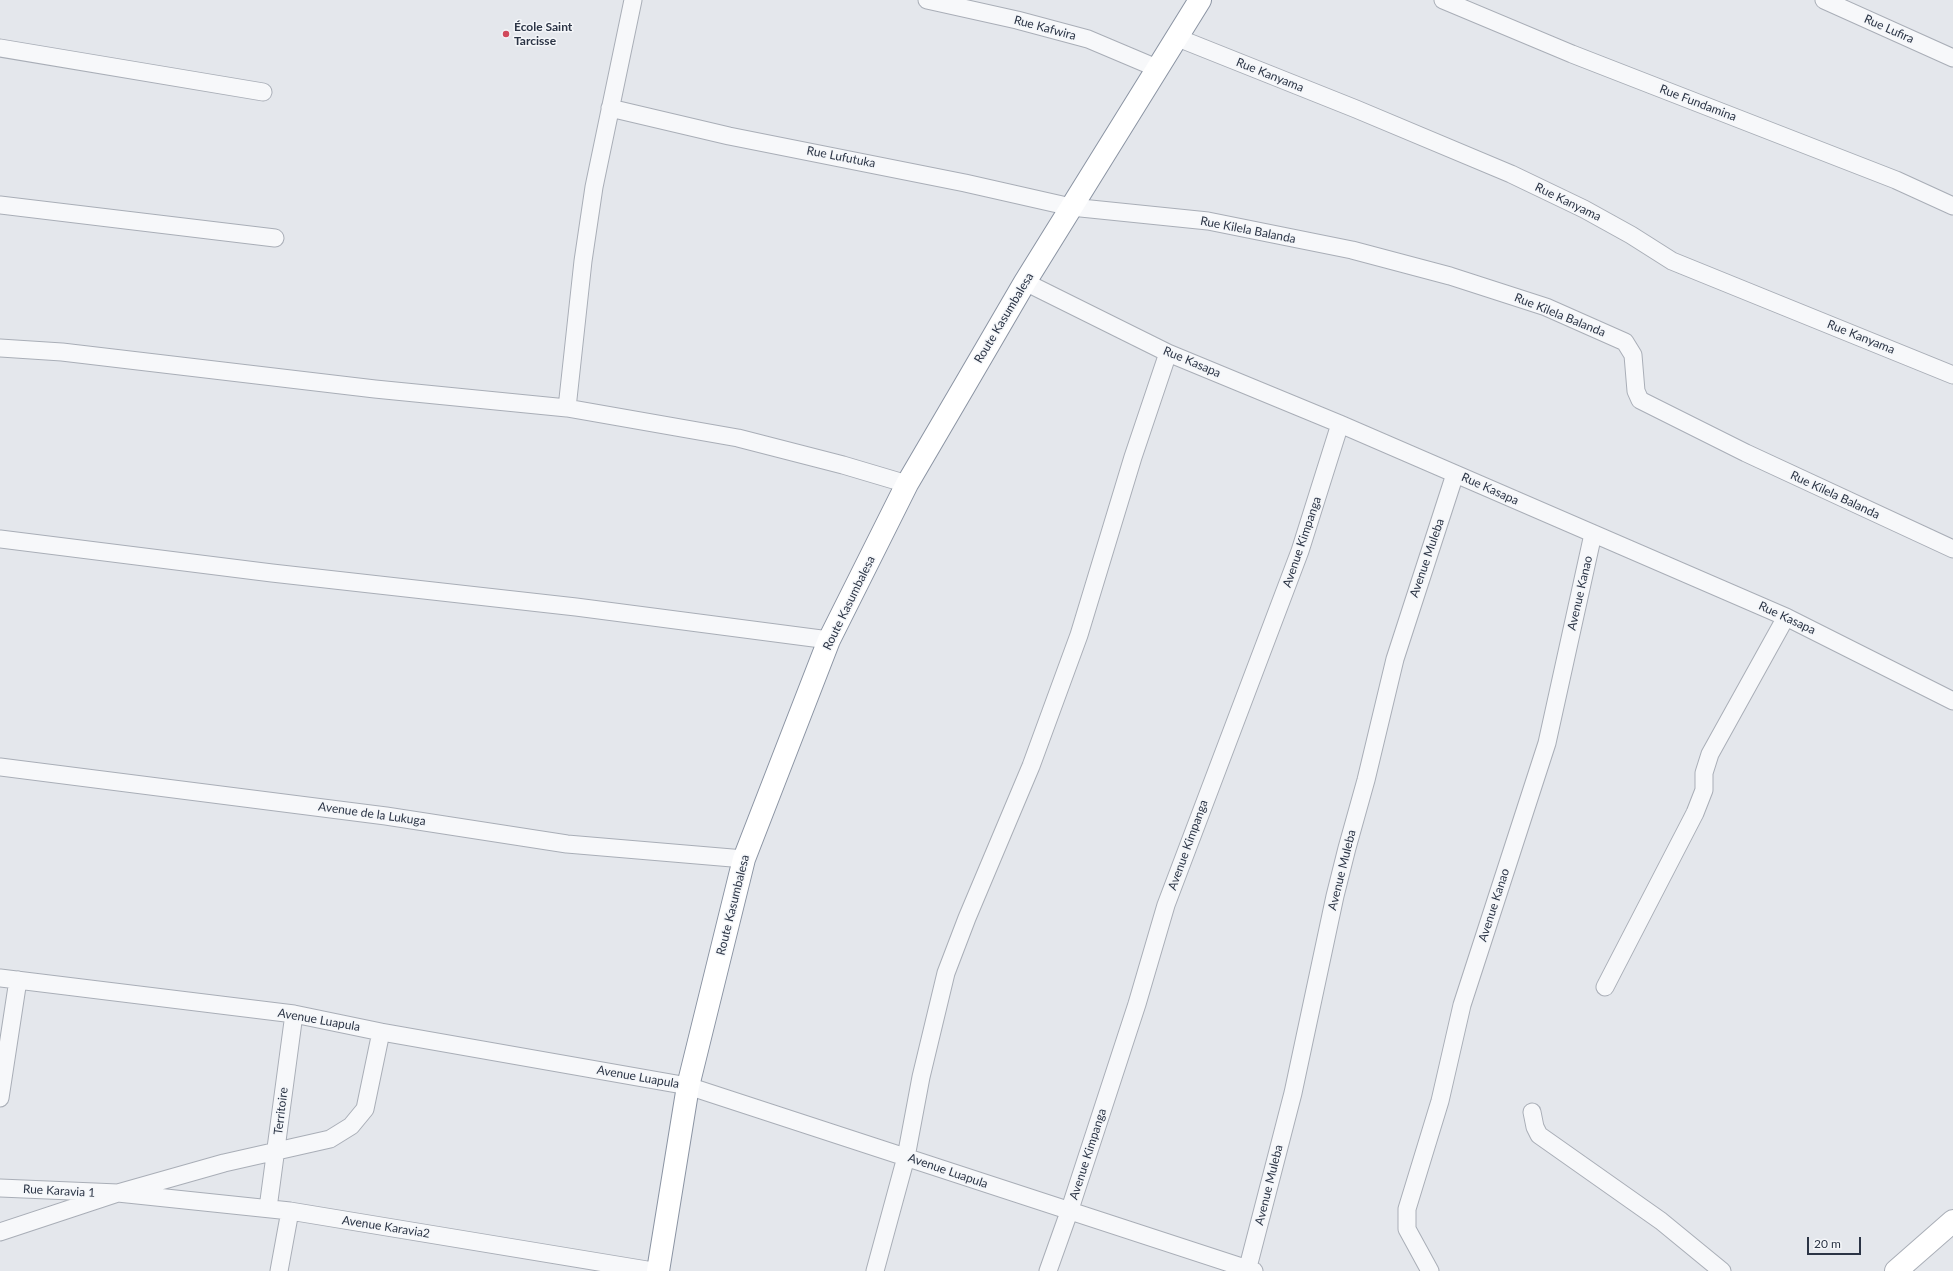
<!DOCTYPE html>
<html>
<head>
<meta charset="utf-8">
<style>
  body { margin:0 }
  #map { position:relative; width:1953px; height:1271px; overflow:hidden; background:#e4e7ec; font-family:Lato,sans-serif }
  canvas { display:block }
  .scale { position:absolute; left:1807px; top:1237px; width:54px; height:18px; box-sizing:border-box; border:2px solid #2b3445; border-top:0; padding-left:5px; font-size:12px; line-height:14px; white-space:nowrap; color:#2b3445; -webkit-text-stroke:3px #f4f6f9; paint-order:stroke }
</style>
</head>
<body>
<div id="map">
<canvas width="1953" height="1271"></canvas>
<div class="scale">20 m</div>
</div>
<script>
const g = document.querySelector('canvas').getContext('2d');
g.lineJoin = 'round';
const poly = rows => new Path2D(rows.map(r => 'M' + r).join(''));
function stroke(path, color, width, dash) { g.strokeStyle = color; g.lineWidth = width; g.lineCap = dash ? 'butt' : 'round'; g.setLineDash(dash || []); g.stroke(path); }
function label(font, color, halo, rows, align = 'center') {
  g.font = font + ' Lato,sans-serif'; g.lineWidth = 3; g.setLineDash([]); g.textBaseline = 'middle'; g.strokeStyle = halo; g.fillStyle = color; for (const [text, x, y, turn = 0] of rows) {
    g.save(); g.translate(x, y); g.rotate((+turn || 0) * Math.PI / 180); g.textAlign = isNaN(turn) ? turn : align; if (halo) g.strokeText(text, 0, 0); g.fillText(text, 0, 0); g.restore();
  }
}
const street = poly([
  [927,0,1017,20,1088,39,1159,69],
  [1443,0,1572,54,1896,180,1953,206],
  [1824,0,1953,58],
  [1178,38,1356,109,1511,174,1584,209,1631,235,1672,261,1953,375],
  [0,48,263,92],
  [610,108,729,136,965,183,1071,207,1208,221,1352,250,1450,276,1546,307,1625,342,1633,355,1636,391,1640,400,1746,453,1953,549],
  [0,205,275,238],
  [1025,282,1168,353,1340,424,1786,617,1953,701],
  [0,348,62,352,375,389,567,408,738,438,843,465,907,484],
  [567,408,583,261,594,187,633,0],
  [0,539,272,573,576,607,829,640],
  [0,767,386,816,567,844,744,859],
  [0,978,294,1014,381,1032,688,1086,1254,1271],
  [1605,987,1695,813,1704,790,1704,773,1710,754,1786,617],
  [0,1098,18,980],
  [1532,1112,1535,1127,1539,1135,1661,1221,1722,1271],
  [0,1188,118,1193,290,1211,653,1271],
  [268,1208,294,1014],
  [0,1232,118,1193,224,1163,330,1139,351,1126,365,1109,381,1032],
  [279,1271,290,1211],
  [875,1271,906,1157,921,1077,946,973,967,918,1031,766,1079,635,1133,457,1168,353],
  [1048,1271,1069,1212,1137,1004,1166,905,1300,551,1340,424],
  [1247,1271,1293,1093,1335,896,1347,848,1366,780,1395,659,1455,474],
  [1430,1271,1407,1229,1407,1209,1440,1101,1462,1005,1547,743,1593,534]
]);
const secondary = poly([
  [1896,1271,1953,1221]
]);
const highway = poly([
  [658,1271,688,1086,744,859,829,640,907,484,965,385,1025,282,1200,0]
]);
stroke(street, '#a9aeb7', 19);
stroke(secondary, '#a9aeb7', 24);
stroke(highway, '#8b94a3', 24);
stroke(street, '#f7f8fa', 17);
stroke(secondary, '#fff', 22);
stroke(highway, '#fff', 22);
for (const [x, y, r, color] of [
  [506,34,4,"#d1495b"]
]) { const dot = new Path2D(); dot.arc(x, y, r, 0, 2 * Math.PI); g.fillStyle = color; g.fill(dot); stroke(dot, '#f4f6f9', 1.5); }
label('bold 12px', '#2b3445', '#f4f6f9', [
  ["École Saint",514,27],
  ["Tarcisse",514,41]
], 'left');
label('12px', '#2b3445', '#f4f6f9', [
  ["Rue Kafwira",1045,28,15],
  ["Rue Lufira",1889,29,24],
  ["Rue Kanyama",1270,75,22],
  ["Rue Fundamina",1698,103,21],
  ["Rue Lufutuka",841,157,11],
  ["Rue Kanyama",1568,202,26],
  ["Rue Kilela Balanda",1248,230,11],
  ["Rue Kilela Balanda",1560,315,22],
  ["Route Kasumbalesa",1004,318,-59],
  ["Rue Kanyama",1861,337,22],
  ["Rue Kasapa",1192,362,23],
  ["Rue Kasapa",1490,489,24],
  ["Rue Kilela Balanda",1835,495,25],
  ["Avenue Kimpanga",1302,542,-71],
  ["Avenue Muleba",1427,558,-71],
  ["Avenue Kanao",1580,593,-77],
  ["Route Kasumbalesa",849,603,-64],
  ["Rue Kasapa",1787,618,25],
  ["Avenue de la Lukuga",372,814,8],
  ["Avenue Kimpanga",1188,845,-70],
  ["Avenue Muleba",1342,870,-76],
  ["Route Kasumbalesa",733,905,-76],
  ["Avenue Kanao",1494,905,-72],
  ["Avenue Luapula",319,1020,10],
  ["Avenue Luapula",638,1077,10],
  ["Territoire",281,1111,-83],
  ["Avenue Kimpanga",1088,1154,-72],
  ["Avenue Luapula",948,1171,19],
  ["Avenue Muleba",1269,1185,-76],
  ["Rue Karavia 1",59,1191,3],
  ["Avenue Karavia2",386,1227,9]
]);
</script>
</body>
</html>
